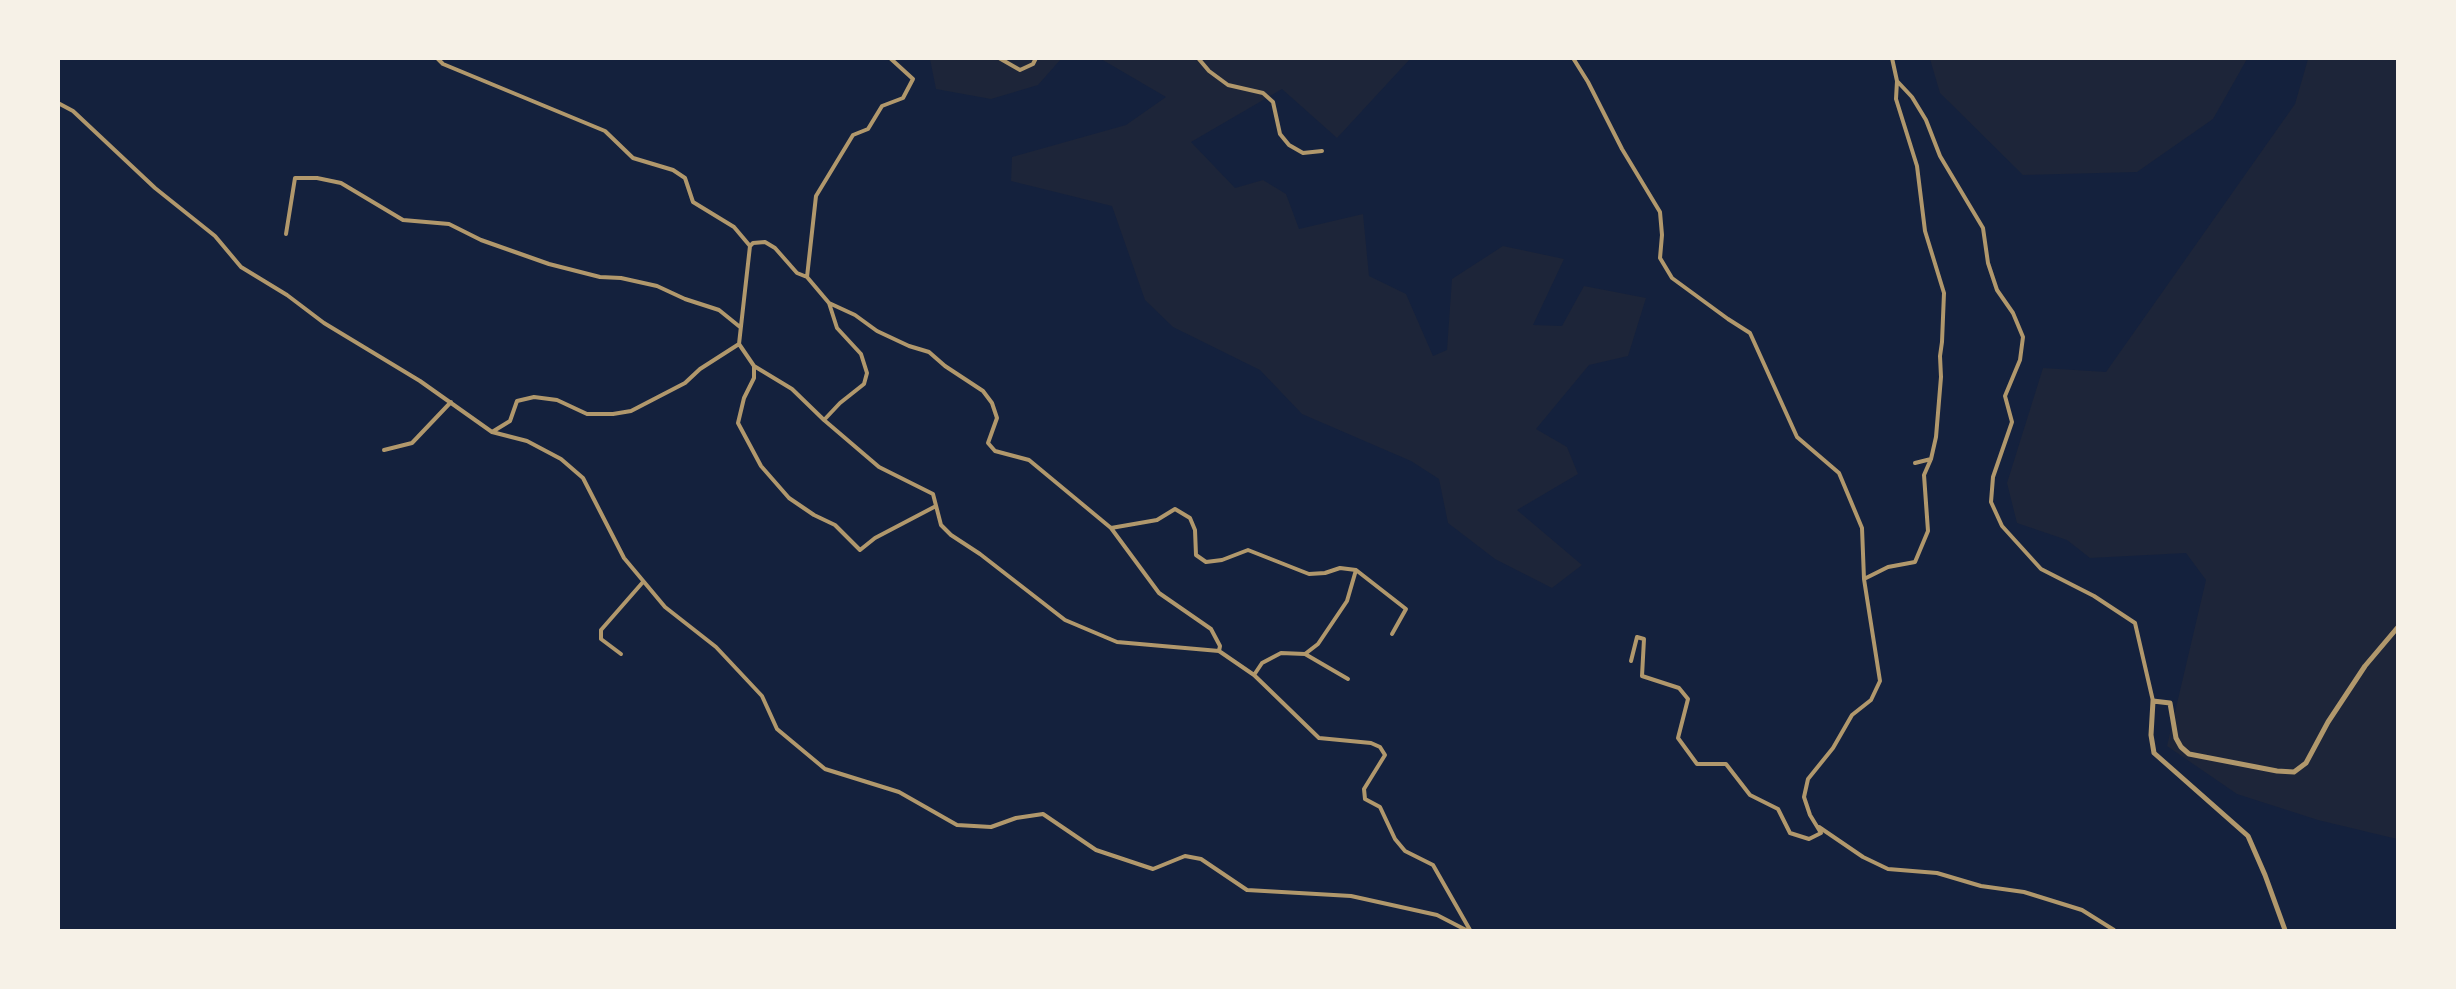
<!DOCTYPE html>
<html>
<head>
<meta charset="utf-8">
<style>
  body { margin:0 }
  #map { position:relative; width:2456px; height:989px; overflow:hidden; background:#14213d; font-family:Barlow,sans-serif }
  canvas { display:block }
  .frame { position:absolute; inset:0; border:60px solid #f6f1e7; pointer-events:none }
</style>
</head>
<body>
<div id="map">
<canvas width="2456" height="989"></canvas>
<div class="frame"></div>
</div>
<script>
const g = document.querySelector('canvas').getContext('2d');
g.lineJoin = 'round';
function fill(path, color) { g.fillStyle = color; g.fill(path, 'evenodd'); }
const poly = rows => new Path2D(rows.map(r => 'M' + r).join(''));
function stroke(path, color, width, dash) { g.strokeStyle = color; g.lineWidth = width; g.lineCap = dash ? 'butt' : 'round'; g.setLineDash(dash || []); g.stroke(path); }
fill(poly([
  [930,59,1061,59,1038,85,991,99,936,89],
  [1101,59,1410,59,1337,138,1282,89,1191,142,1235,188,1263,180,1286,194,1299,229,1363,214,1369,276,1406,294,1433,356,1447,350,1452,279,1503,246,1564,259,1533,325,1562,326,1584,286,1646,298,1628,356,1589,365,1536,429,1567,447,1578,474,1517,510,1582,565,1552,588,1495,559,1448,523,1439,479,1411,461,1302,414,1260,370,1173,327,1145,300,1112,206,1011,181,1012,157,1126,125,1166,97],
  [1930,59,1930,58,2247,59,2213,119,2137,172,2023,175,1940,93],
  [2308,59,2397,59,2397,839,2318,820,2237,794,2167,746,2206,580,2186,553,2090,558,2067,540,2017,523,2007,483,2043,368,2106,372,2295,104]
]), '#1d2539');
stroke(poly([
  [437,58,443,64,605,131,633,158,673,170,685,178,693,202,734,227,750,246,739,344,754,366,792,389,824,420,879,467,933,494,941,525,951,535,980,554,1065,620,1117,642,1219,651,1254,675,1319,738,1371,743,1380,747,1385,755,1364,789,1365,799,1380,807,1395,839,1405,851,1433,865,1470,930],
  [999,58,1020,70,1033,64,1036,58],
  [1198,58,1209,71,1228,85,1263,93,1273,102,1280,134,1289,145,1303,153,1322,151],
  [1573,58,1588,82,1622,149,1660,212,1662,235,1660,258,1672,278,1728,319,1750,333,1797,437,1839,473,1862,528,1864,579,1880,681,1871,700,1852,715,1833,748,1808,779,1804,797,1810,815,1821,833,1809,839,1790,833,1778,809,1750,795,1726,764,1697,764,1678,738,1688,699,1679,688,1642,676,1644,639,1637,637,1631,661],
  [1897,81,1912,97,1926,120,1940,156,1983,228,1988,263,1997,290,2013,313,2023,337,2020,360,2005,396,2012,422,1993,477,1991,502,2002,526,2041,569,2094,596,2135,623,2153,701],
  [58,103,73,111,155,188,215,236,241,267,287,295,324,323,420,381,492,432,527,441,561,459,583,478,624,558,665,607,716,647,762,696,777,729,825,769,899,792,957,825,991,827,1016,818,1043,814,1096,850,1153,869,1185,856,1201,859,1247,890,1351,896,1437,915,1466,930],
  [286,234,295,178,317,178,341,183,403,220,449,224,481,240,549,264,600,277,621,278,657,286,685,299,719,310,740,327],
  [750,246,753,243,765,242,775,248,797,273,807,277],
  [829,303,855,315,877,331,909,346,929,352,945,366,983,391,992,403,997,418,988,443,995,451,1029,460,1111,528,1159,593,1211,629,1220,646,1219,651],
  [754,366,754,378,744,398,738,423,761,466,789,498,814,515,835,525,860,550,875,538,936,506],
  [824,420,840,403,864,384,867,373,861,354,837,328,829,303,807,277,816,196,853,135,868,129,882,106,903,98,913,79,890,58],
  [492,432,510,421,517,401,534,397,557,400,587,414,613,414,631,411,685,383,700,369,739,344],
  [384,450,412,443,451,402],
  [1915,463,1931,459],
  [1111,528,1157,520,1175,509,1190,518,1195,530,1196,555,1206,562,1222,560,1248,550,1309,574,1325,573,1340,568,1356,570],
  [1864,579,1888,567,1915,562,1928,531,1924,475,1931,459,1936,437,1941,377,1940,356,1942,342,1944,293,1925,231,1917,166,1896,99,1897,81,1892,58],
  [621,654,601,639,601,630,643,582],
  [1305,654,1318,644,1347,601,1356,570,1406,609,1392,634],
  [1254,675,1262,663,1281,653,1305,654,1348,679],
  [1819,827,1863,857,1888,869,1937,873,1981,886,2024,892,2082,910,2114,930]
]), '#b1986c', 4);
stroke(poly([
  [2285,930,2265,875,2248,836,2154,753,2151,735,2153,701,2170,703,2176,738,2181,747,2189,754,2277,771,2294,772,2306,763,2328,722,2365,666,2398,627]
]), '#b1986c', 5);
</script>
</body>
</html>
